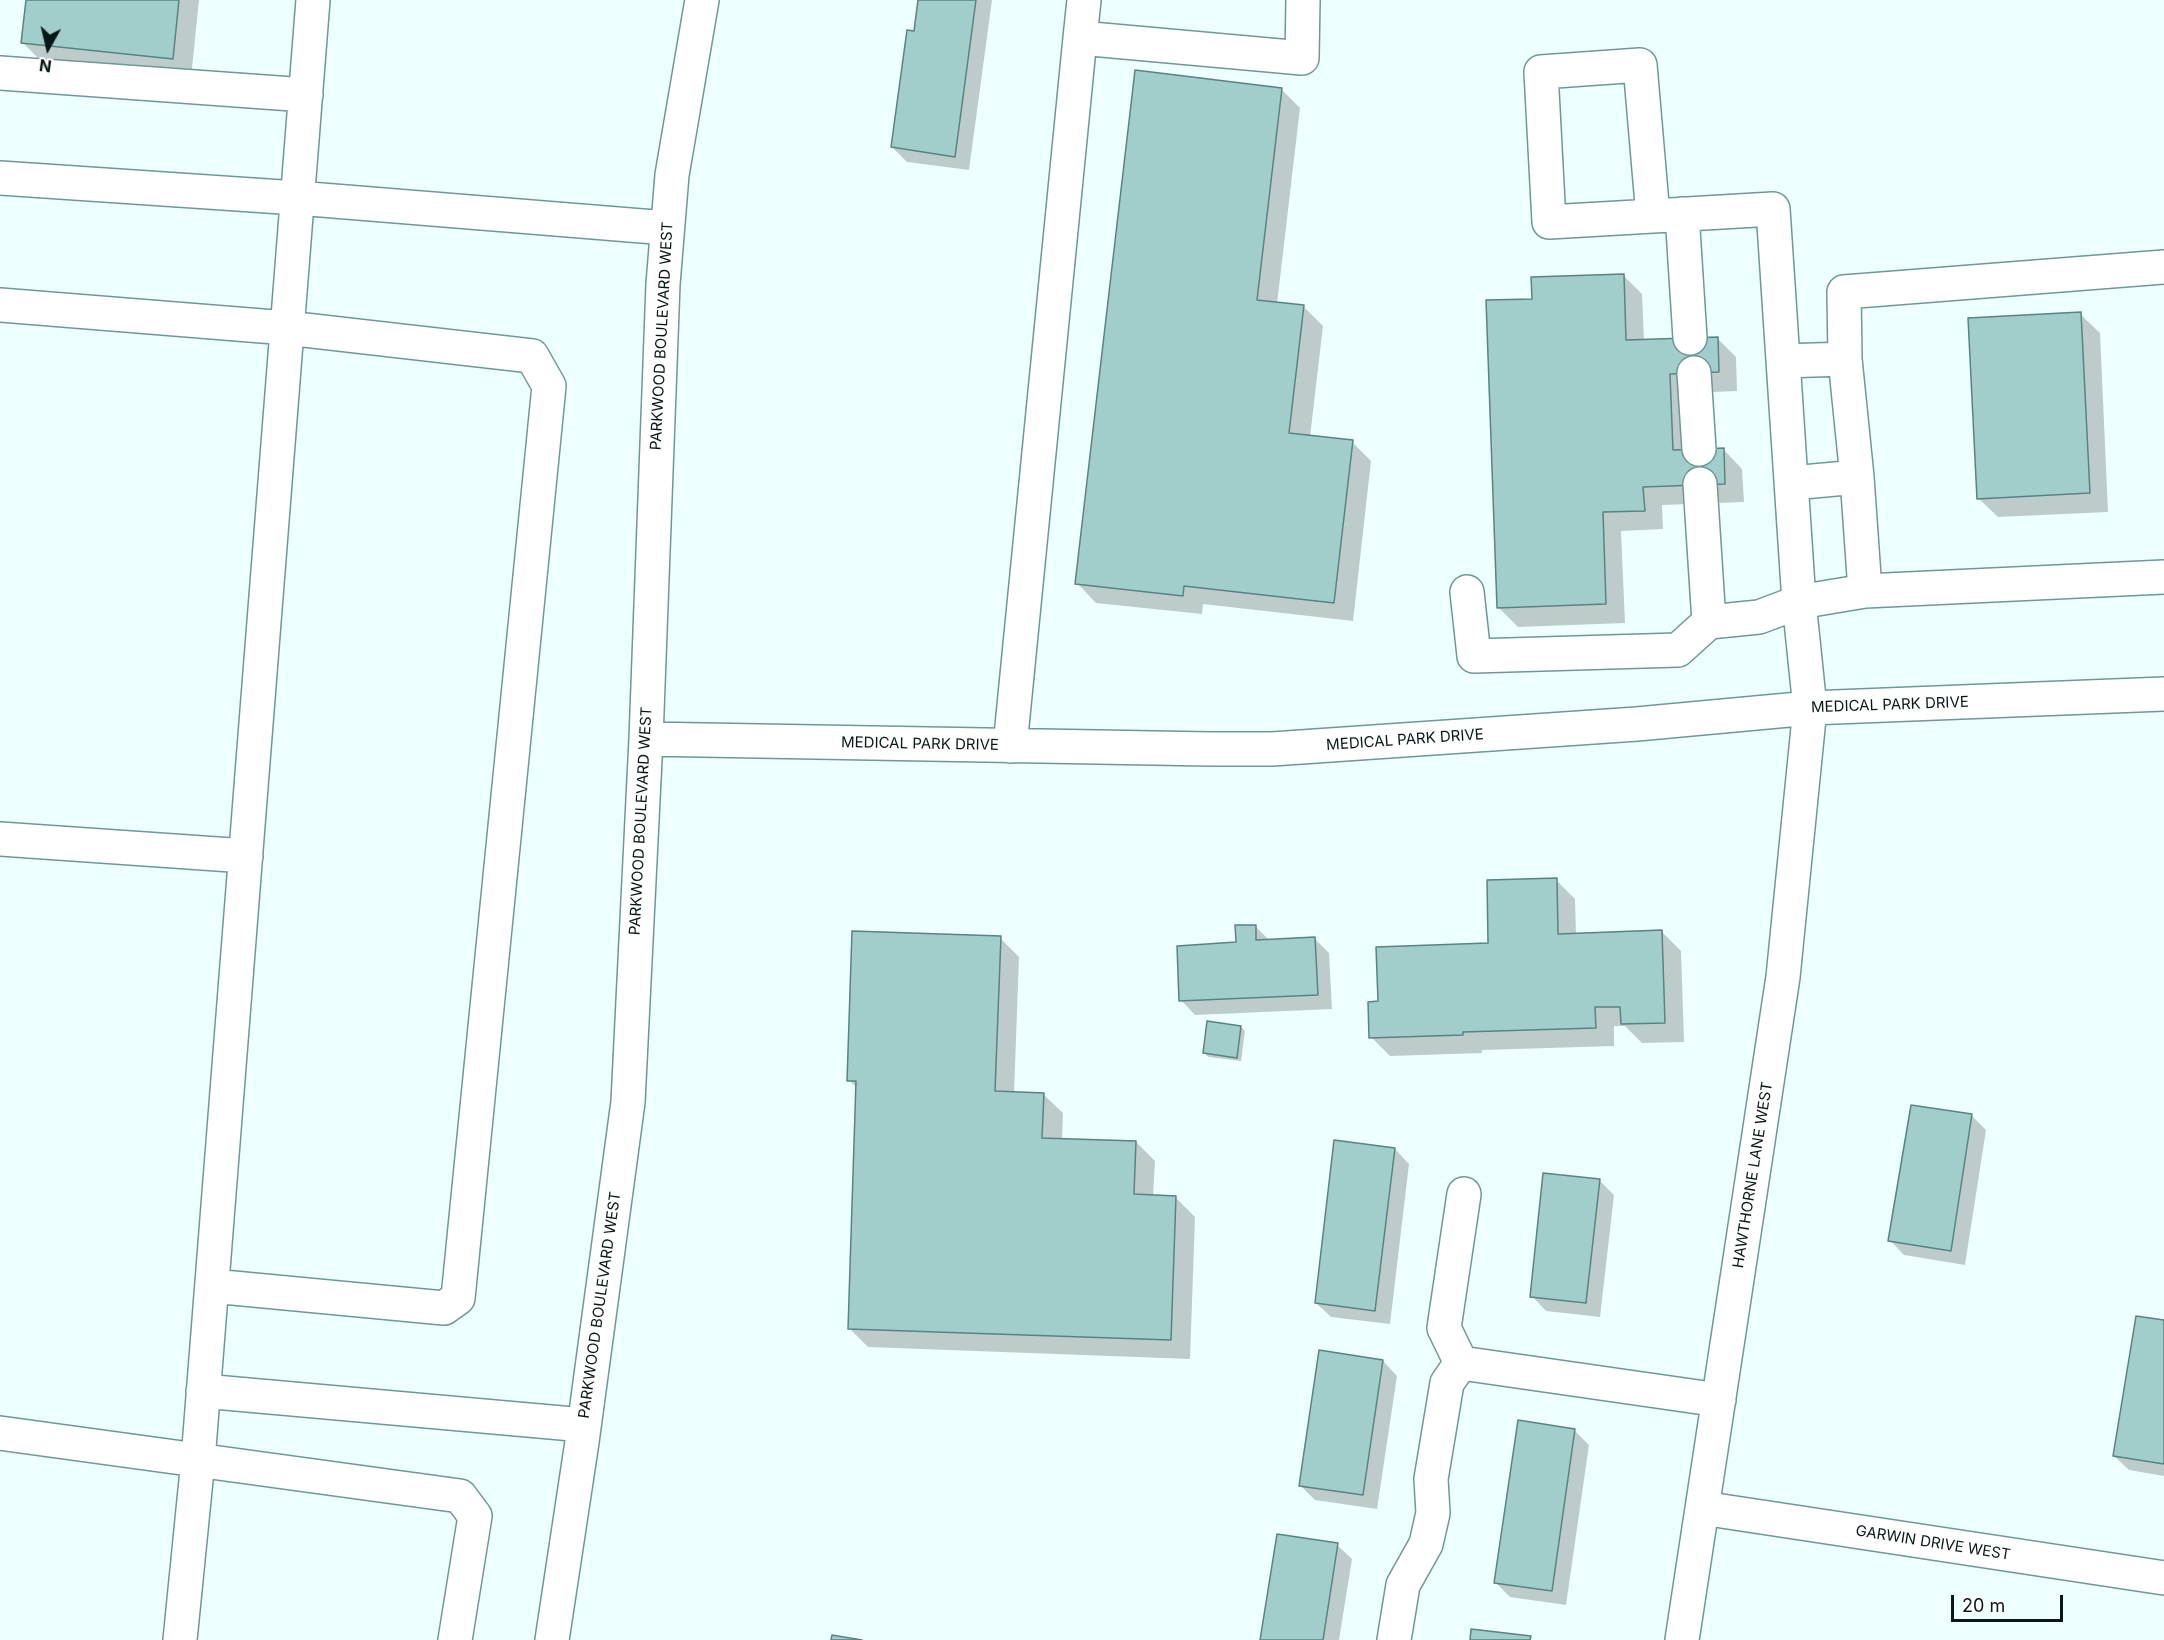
<!DOCTYPE html>
<html>
<head>
<meta charset="utf-8">
<style>
  body { margin:0 }
  #map { position:relative; width:2164px; height:1640px; overflow:hidden; background:#edfffe; font-family:Inter,sans-serif }
  canvas { display:block }
  .north { position:absolute; left:18px; top:18px; width:60px; height:60px; -webkit-text-stroke:4px #fff; paint-order:stroke; rotate:188deg; font-size:16px; font-weight:700; line-height:24px; text-align:center; color:#071817 }
  .north::after { content:''; display:block; margin:auto; width:21px; height:27px; background:#071817; clip-path:polygon(50% 0,100% 100%,50% 72%,0 100%) }
  .scale { position:absolute; left:1951px; top:1595px; width:112px; height:27px; box-sizing:border-box; border:3px solid #071817; border-top:0; padding-left:8px; font-size:18px; line-height:21px; white-space:nowrap; color:#071817; -webkit-text-stroke:4px #fff; paint-order:stroke }
</style>
</head>
<body>
<div id="map">
<canvas width="2164" height="1640"></canvas>
<div class="north">N</div>
<div class="scale">20 m</div>
</div>
<script>
const g = document.querySelector('canvas').getContext('2d');
g.lineJoin = 'round';
function fill(path, color) { g.fillStyle = color; g.fill(path, 'evenodd'); }
const poly = rows => new Path2D(rows.map(r => 'M' + r).join(''));
function stroke(path, color, width, dash) { g.strokeStyle = color; g.lineWidth = width; g.lineCap = dash ? 'butt' : 'round'; g.setLineDash(dash || []); g.stroke(path); }
function label(font, color, halo, rows, align = 'center') {
  g.font = font + ' Inter,sans-serif'; g.lineWidth = 5; g.setLineDash([]); g.textBaseline = 'middle'; g.strokeStyle = halo; g.fillStyle = color; for (const [text, x, y, turn = 0] of rows) {
    g.save(); g.translate(x, y); g.rotate((+turn || 0) * Math.PI / 180); g.textAlign = isNaN(turn) ? turn : align; if (halo) g.strokeText(text, 0, 0); g.fillText(text, 0, 0); g.restore();
  }
}
fill(poly([
  [27,0,199,0,191,78,42,62,23,43],
  [919,0,992,0,969,170,907,162,892,147,915,33],
  [1281,89,1300,108,1277,304,1304,307,1323,326,1310,437,1352,442,1371,461,1353,621,1203,604,1202,614,1096,603,1077,583],
  [1623,275,1642,294,1644,341,1717,338,1736,357,1737,391,1688,393,1691,450,1723,449,1742,469,1744,502,1662,505,1663,529,1621,531,1625,623,1518,627,1499,608,1534,300],
  [2080,314,2100,333,2108,512,1998,517,1978,498],
  [1556,880,1575,899,1576,935,1662,932,1681,951,1684,1042,1642,1043,1625,1026,1614,1026,1614,1046,1482,1050,1482,1053,1390,1056,1371,1037,1379,1003,1490,945],
  [1255,926,1270,941,1315,939,1329,953,1332,1009,1195,1015,1181,1000],
  [1000,938,1019,957,1014,1093,1043,1094,1063,1113,1062,1140,1136,1142,1155,1161,1153,1197,1175,1197,1195,1217,1190,1359,868,1347,849,1328,858,1089,849,1080],
  [1241,1027,1245,1031,1241,1061,1209,1057,1204,1053],
  [1972,1116,1986,1130,1965,1265,1904,1255,1890,1240],
  [1395,1149,1409,1164,1390,1324,1331,1317,1316,1303],
  [1599,1180,1614,1195,1600,1317,1546,1311,1532,1296],
  [2164,1322,2164,1476,2129,1470,2114,1456],
  [1383,1361,1397,1376,1377,1509,1315,1500,1300,1485],
  [1575,1431,1589,1445,1566,1605,1510,1597,1495,1582],
  [1337,1545,1352,1559,1339,1640,1262,1640]
]), '#0003');
const building = poly([
  [26,0,179,0,173,59,21,43,26,0],
  [918,0,976,0,955,157,891,147,907,30,914,31,918,0],
  [1135,70,1282,88,1257,300,1304,305,1289,433,1353,440,1334,603,1184,586,1183,596,1075,584,1135,70],
  [1624,274,1626,340,1718,337,1719,372,1670,374,1673,450,1724,448,1725,484,1643,487,1645,511,1603,512,1606,604,1497,608,1486,300,1532,299,1531,277,1624,274],
  [2081,312,2090,493,1977,499,1968,318,2081,312],
  [1557,878,1558,934,1662,930,1665,1023,1621,1024,1620,1007,1595,1007,1596,1028,1463,1032,1463,1035,1369,1038,1368,1002,1378,1001,1376,947,1488,943,1487,880,1557,878],
  [1235,925,1256,925,1256,940,1315,937,1318,995,1179,1001,1177,946,1236,942,1235,925],
  [852,931,1001,936,995,1091,1044,1093,1042,1138,1136,1141,1134,1194,1176,1196,1171,1340,848,1329,856,1081,847,1081,852,931],
  [1207,1021,1241,1026,1237,1058,1203,1053,1207,1021],
  [1911,1105,1972,1114,1951,1251,1888,1241,1911,1105],
  [1334,1140,1395,1148,1375,1311,1315,1303,1334,1140],
  [1543,1173,1600,1179,1586,1303,1530,1297,1543,1173],
  [2136,1316,2164,1320,2164,1464,2113,1456,2136,1316],
  [1319,1350,1383,1360,1363,1495,1299,1486,1319,1350],
  [1518,1420,1575,1429,1552,1591,1494,1583,1518,1420],
  [1277,1534,1338,1543,1323,1640,1260,1640,1277,1534],
  [1471,1629,1531,1636,1530,1640,1470,1640,1471,1629],
  [832,1635,862,1640,831,1640,832,1635]
]);
fill(building, '#a1cdcb');
stroke(building, '#598382', 1.5);
const minor = poly([
  [1084,0,1080,38,1302,58,1303,0],
  [0,73,306,95],
  [0,178,297,198,667,228],
  [1682,214,1690,338],
  [1653,216,1640,65,1541,72,1549,222,1653,216,1773,209,1799,602,1810,708,1783,977,1682,1640],
  [0,305,287,328,532,356,549,386,458,1298,444,1308,212,1286],
  [1783,361,1845,359],
  [1694,373,1699,449],
  [1792,483,1857,477],
  [1700,484,1709,622,1759,617,1799,602,1865,591,2164,577],
  [1865,591,1857,477,1845,359,1844,292,2164,267],
  [1467,592,1474,656,1678,650,1709,622],
  [646,739,1210,749,1272,749,1637,724,1810,708,2164,694],
  [1010,746,1080,38],
  [0,839,246,856],
  [1464,1194,1444,1328,1461,1363,1719,1400],
  [203,1391,584,1425],
  [0,1433,460,1496,475,1516,455,1640],
  [1702,1508,2164,1578],
  [180,1640,198,1460,313,0],
  [552,1640,582,1442,628,1102,646,739,663,284,672,175,702,0],
  [1394,1640,1403,1585,1426,1544,1433,1513,1431,1479,1447,1383,1461,1363]
]);
stroke(minor, '#6e9897', 36);
stroke(minor, '#fff', 33);
label('15px', '#071817', '#fff', [
  ["PARKWOOD BOULEVARD WEST",662,336,-87],
  ["MEDICAL PARK DRIVE",1890,705,-2],
  ["MEDICAL PARK DRIVE",1405,740,-4],
  ["MEDICAL PARK DRIVE",920,744,1],
  ["PARKWOOD BOULEVARD WEST",641,821,-87],
  ["HAWTHORNE LANE WEST",1753,1175,-81],
  ["PARKWOOD BOULEVARD WEST",600,1305,-82],
  ["GARWIN DRIVE WEST",1933,1543,9]
]);
</script>
</body>
</html>
